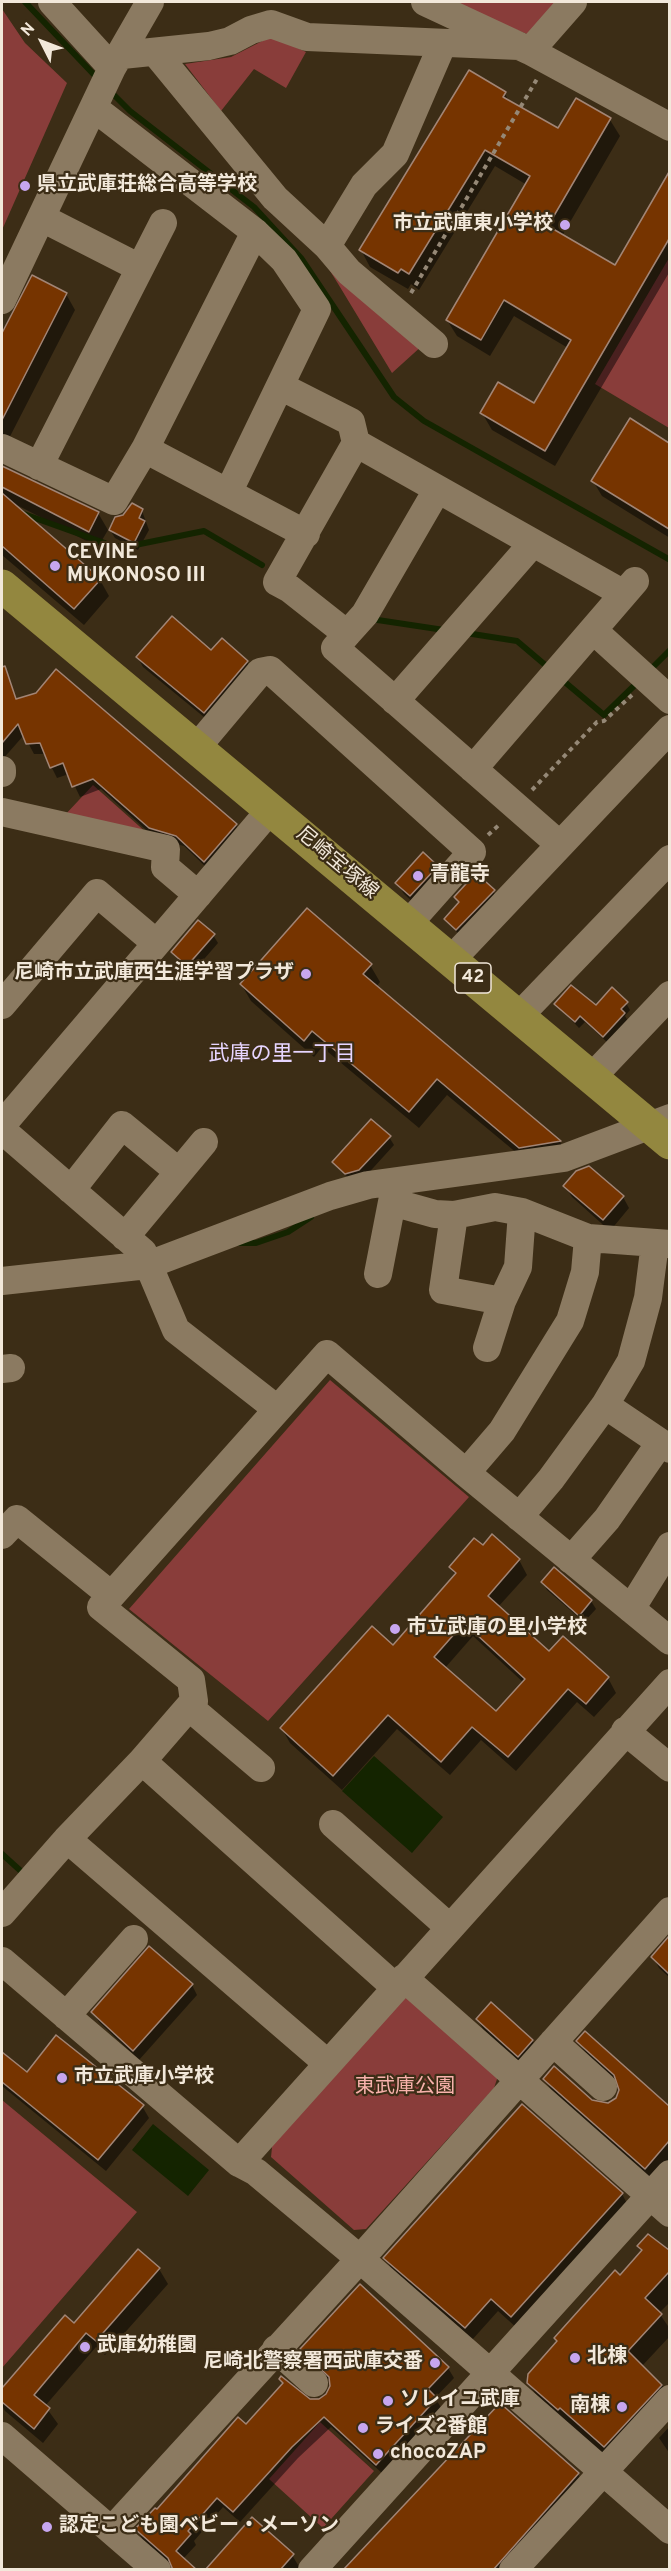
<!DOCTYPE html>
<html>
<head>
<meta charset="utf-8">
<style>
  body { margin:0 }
  #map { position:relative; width:671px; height:2571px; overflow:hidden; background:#3c2d16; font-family:Overpass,sans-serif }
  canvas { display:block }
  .frame { position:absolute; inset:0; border:3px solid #f2e8da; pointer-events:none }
  .north { position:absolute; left:12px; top:12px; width:60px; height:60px; -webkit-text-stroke:4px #3c2d16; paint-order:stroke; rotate:312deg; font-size:16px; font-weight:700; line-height:24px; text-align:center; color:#f2e8da }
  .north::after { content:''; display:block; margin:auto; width:21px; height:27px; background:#f2e8da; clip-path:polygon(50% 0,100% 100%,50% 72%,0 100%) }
</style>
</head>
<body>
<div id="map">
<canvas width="671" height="2571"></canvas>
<div class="frame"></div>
<div class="north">N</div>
</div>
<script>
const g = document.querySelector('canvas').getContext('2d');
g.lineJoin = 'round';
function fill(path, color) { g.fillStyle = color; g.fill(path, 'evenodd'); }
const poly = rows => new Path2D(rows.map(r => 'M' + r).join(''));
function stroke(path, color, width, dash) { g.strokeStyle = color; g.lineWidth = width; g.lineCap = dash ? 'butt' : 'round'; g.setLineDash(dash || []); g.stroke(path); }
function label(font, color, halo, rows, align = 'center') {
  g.font = font + ' Overpass,"Noto Sans JP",sans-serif'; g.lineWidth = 4.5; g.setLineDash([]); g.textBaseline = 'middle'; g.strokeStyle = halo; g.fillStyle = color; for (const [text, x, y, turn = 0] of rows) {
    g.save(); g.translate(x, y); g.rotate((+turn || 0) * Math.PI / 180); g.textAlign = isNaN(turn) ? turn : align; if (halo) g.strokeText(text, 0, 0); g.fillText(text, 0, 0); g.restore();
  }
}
fill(poly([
  [446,2,562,2,532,36],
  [2,9,25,43,67,83,2,230],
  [272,36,306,52,286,88,254,69,221,111,185,64,231,57],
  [669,258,669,428,595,384],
  [324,261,424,344,392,373,340,287],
  [93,785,148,834,64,816],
  [330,1380,469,1497,268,1721,129,1609],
  [400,1992,499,2073,494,2088,366,2229,354,2230,271,2157,273,2138],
  [2,2100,137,2212,2,2368],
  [320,2422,374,2471,323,2528,269,2479]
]), '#893d3a');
fill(poly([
  [374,1756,443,1817,412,1853,342,1791],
  [153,2124,209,2170,188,2196,132,2150]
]), '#142400');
fill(poly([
  [505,94,510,103,559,130,577,100,610,120,620,136,562,236,615,267,670,174,670,271,555,466,492,430,482,413,534,405,568,348,514,316,490,356,457,336,447,320,527,185,495,166,419,290,411,284,408,289,370,267,361,250],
  [33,277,66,294,75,310,2,452,2,337],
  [631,420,670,444,670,538,602,496,593,481],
  [2,468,98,513,108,530,98,547,13,503,100,580,109,596,84,625,2,555],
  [142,511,149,530,138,550,115,538,110,530],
  [211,652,247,662,252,671,210,722,143,667,138,658],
  [2,689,15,701,236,825,242,836,211,872,184,846,156,839,101,789,80,797,69,774,57,778,45,754,34,754,24,735,2,760],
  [437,866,443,878,418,907,404,894,397,883],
  [493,891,498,899,461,937,446,919,460,904,456,897],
  [213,935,218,943,192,973,173,952],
  [370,965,380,982,376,987,560,1142,569,1157,530,1164,447,1095,419,1128,322,1047,314,1057,251,1001,241,984],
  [626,1003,630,1010,625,1016,628,1021,608,1043,585,1022,579,1028,556,1004,596,1007],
  [389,1137,394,1145,364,1178,351,1181,334,1163],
  [565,1186,623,1197,629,1208,610,1231,572,1197],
  [483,1547,519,1560,527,1575,498,1607,549,1653,563,1638,608,1678,616,1693,594,1717,577,1702,516,1771,481,1740,450,1775,397,1729,342,1790,290,1743,282,1729,393,1647,456,1576,450,1567],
  [473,1636,524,1683,496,1714,445,1668],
  [554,1569,591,1601,596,1609,584,1622,547,1590,543,1582],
  [670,1938,670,1978,659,1968,653,1957],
  [192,1985,197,1995,139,2060,99,2022,93,2012],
  [478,2020,532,2040,539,2052,525,2067,484,2031],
  [578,2041,666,2105,670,2102,670,2158,652,2179,551,2090,545,2079,592,2101,608,2104,617,2099,621,2090,618,2083,585,2052],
  [2,2053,27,2074,142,2106,149,2118,106,2171,2,2086],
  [622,2194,629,2207,518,2329,498,2311,472,2340,392,2270,385,2258],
  [655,2239,670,2252,670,2302,659,2313,670,2329,670,2336,642,2366,661,2383,670,2397,615,2464,540,2402,529,2383,642,2252,639,2246],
  [159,2269,168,2284,105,2355,96,2347,45,2406,58,2424,43,2443,5,2411,2,2405,2,2390,66,2317,75,2325],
  [302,2349,448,2368,454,2378,435,2398,442,2409,383,2474,331,2427,298,2458,240,2522,223,2507,194,2541,196,2545,183,2559,172,2565,143,2540,137,2529,246,2426,284,2385,280,2379,310,2400,319,2400,327,2395,331,2382,308,2359],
  [500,2405,578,2474,584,2485,507,2570,345,2570],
  [670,2426,670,2454,659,2438],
  [292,2555,301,2570,208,2570]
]), '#0007');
stroke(poly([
  [25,2,99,80],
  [110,91,130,111,254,207,301,258,394,397,424,421,670,560],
  [21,513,113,546,130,546,204,531,262,565],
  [371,619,444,630],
  [466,633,517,641,550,669],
  [648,672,670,650],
  [560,678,604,715,639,681],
  [240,1243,256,1243,288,1232,311,1217],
  [2,1854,23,1873,26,1870]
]), '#142400', 6);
const building = poly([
  [469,70,506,92,503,97,558,128,576,98,611,118,548,226,615,265,669,172,669,239,545,451,480,413,498,382,534,403,571,340,504,300,481,340,446,320,530,176,485,150,409,274,401,269,398,273,359,250,469,70],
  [32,275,67,293,2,420,2,333,32,275],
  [630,418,669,443,669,529,591,481,630,418],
  [2,466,99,512,89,532,2,487,2,466],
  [2,493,101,579,74,609,2,546,2,493],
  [132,503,143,509,139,518,145,521,134,543,109,530,115,517,123,515,132,503],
  [172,616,211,650,222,638,248,661,204,713,136,657,172,616],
  [5,666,16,699,36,693,56,669,237,824,204,862,176,836,149,828,93,779,72,787,63,763,50,768,40,743,26,744,18,724,2,743,2,667,5,666],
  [423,852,438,866,410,896,395,883,423,852],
  [476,873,495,890,456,930,444,919,459,902,454,897,476,873],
  [307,908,372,964,363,974,561,1141,519,1148,437,1079,409,1112,312,1031,304,1041,240,984,307,908],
  [198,920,215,934,187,966,171,952,198,920],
  [571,985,596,1005,612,987,628,1002,621,1009,625,1013,603,1037,580,1016,575,1022,554,1004,571,985],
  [371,1119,391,1136,359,1170,345,1174,332,1162,371,1119],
  [589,1166,624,1196,603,1220,563,1186,576,1171,589,1166],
  [492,1534,520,1559,488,1596,549,1651,563,1636,609,1677,586,1704,568,1689,508,1757,472,1727,441,1762,388,1715,333,1776,280,1728,372,1626,393,1645,456,1573,449,1567,474,1538,483,1545,492,1534],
  [464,1623,525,1679,496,1711,434,1657,464,1623],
  [554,1567,592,1600,579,1616,541,1582,554,1567],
  [669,1936,669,1974,651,1957,669,1936],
  [149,1946,193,1984,133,2051,91,2012,149,1946],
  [491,2002,533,2040,518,2057,476,2019,491,2002],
  [585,2031,669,2106,669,2141,645,2169,543,2079,554,2066,592,2100,608,2103,616,2098,619,2090,614,2075,576,2041,585,2031],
  [56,2035,144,2105,98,2160,2,2082,2,2052,27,2072,56,2035],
  [522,2104,623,2193,511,2317,491,2299,465,2328,383,2258,522,2104],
  [648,2234,669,2250,669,2272,645,2298,662,2314,628,2351,662,2385,604,2447,560,2408,558,2410,527,2383,528,2374,557,2341,554,2338,615,2270,620,2275,642,2250,637,2246,648,2234],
  [138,2249,160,2268,96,2341,86,2333,34,2395,50,2408,34,2429,2,2402,2,2388,65,2315,74,2323,138,2249],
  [360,2284,449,2367,428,2389,437,2398,376,2465,324,2417,292,2447,233,2512,217,2498,188,2531,191,2534,176,2551,197,2570,173,2570,168,2558,135,2529,155,2508,157,2509,238,2417,246,2424,283,2383,279,2379,281,2376,310,2399,319,2399,326,2394,330,2386,329,2377,300,2349,360,2284],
  [500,2403,579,2473,493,2570,343,2570,500,2403],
  [252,2517,294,2554,280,2570,205,2570,252,2517]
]);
fill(building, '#763400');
stroke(building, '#a28575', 1.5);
stroke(poly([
  [411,293,537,79],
  [532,790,597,722,604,721,632,695],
  [488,835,500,824]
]), '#958876', 4, [4.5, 4.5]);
stroke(poly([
  [52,2,112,68],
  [425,2,530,51,670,127],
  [530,51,573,2],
  [155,52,275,198,327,246,349,272,434,344],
  [122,55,209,46,230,41,251,30,271,24,307,37,519,46],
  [94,108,255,232,284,260,317,309,228,493],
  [42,218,140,268],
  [327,246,364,185,395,154,443,43],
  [2,300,112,68,150,2],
  [280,386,351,422,356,443,277,582,290,589,347,634,335,648,559,844],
  [356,443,624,594],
  [2,448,114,501,145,449,306,534],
  [145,449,255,232],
  [39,466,163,223],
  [593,630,670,700],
  [347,634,365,614,437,490],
  [395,701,533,543],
  [197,747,260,672,270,670,472,852,408,924],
  [473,769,635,581],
  [2,770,2,773],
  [2,812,166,849,165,867,198,895],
  [452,959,670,729],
  [2,1005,97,893,156,943],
  [518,1017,670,859],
  [592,1077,670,995],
  [2,1125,271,809],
  [2,1130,143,1252,176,1330,277,1409],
  [71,1190,122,1125,179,1172],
  [454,1215,443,1290,502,1301],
  [125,1237,204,1142],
  [378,1274,392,1202,435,1214,454,1215,495,1207,522,1212,588,1238,670,1244],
  [2,1281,148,1265,330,1196,368,1185,564,1158,670,1118],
  [487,1348,502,1301,518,1267,522,1212],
  [2,1369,11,1368],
  [605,1405,670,1449],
  [466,1473,502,1431,570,1321,585,1272,588,1238],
  [519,1517,551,1479,605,1405,631,1361,648,1298,655,1243],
  [2,1535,17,1519,111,1595],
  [571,1560,607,1519,660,1443],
  [631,1609,670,1546],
  [189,1707,261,1768],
  [625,1731,670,1768],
  [142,1761,194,1701,191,1680,101,1607,327,1354,466,1473,670,1641],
  [333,1824,449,1927],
  [67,1839,327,2063],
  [2,1913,67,1839,142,1761,395,1987],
  [2,1961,239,2163,256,2172,360,2259,670,2530],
  [404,1978,670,2213],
  [66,2016,134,1939],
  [553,2042,603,2087],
  [239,2163,670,1683],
  [276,2349,314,2383],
  [2,2436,157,2570],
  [112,2530,360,2259,670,1911],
  [312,2570,670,2174],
  [513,2570,670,2399]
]), '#8b7a61', 28);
stroke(poly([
  [2,586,670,1143]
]), '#93873f', 33);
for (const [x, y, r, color] of [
  [25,186,6,"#c7a6ef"],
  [565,225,6,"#c7a6ef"],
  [55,566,6,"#c7a6ef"],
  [418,876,6,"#c7a6ef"],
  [306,974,6,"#c7a6ef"],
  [395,1629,6,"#c7a6ef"],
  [62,2078,6,"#c7a6ef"],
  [85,2347,6,"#c7a6ef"],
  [575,2358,6,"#c7a6ef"],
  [435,2363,6,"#c7a6ef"],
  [388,2401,6,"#c7a6ef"],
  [622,2407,6,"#c7a6ef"],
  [363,2428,6,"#c7a6ef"],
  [378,2454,6,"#c7a6ef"],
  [47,2527,6,"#c7a6ef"]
]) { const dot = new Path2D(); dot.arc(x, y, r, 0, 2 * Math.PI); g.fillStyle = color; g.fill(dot); stroke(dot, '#3c2d16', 2); }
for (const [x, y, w] of [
  [473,978,36]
]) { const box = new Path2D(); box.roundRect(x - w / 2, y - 15, w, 30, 4.5); g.fillStyle = '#3c2d16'; g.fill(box); stroke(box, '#f2e8da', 1.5); }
label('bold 18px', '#f2e8da', null, [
  ["42",473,978]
]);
label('bold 20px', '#f2e8da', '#3c2d16', [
  ["県立武庫荘総合高等学校",37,186],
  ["市立武庫東小学校",553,225,"right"],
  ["CEVINE",67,554],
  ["MUKONOSO Ⅲ",67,577],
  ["青龍寺",430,876],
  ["尼崎市立武庫西生涯学習プラザ",294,974,"right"],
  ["市立武庫の里小学校",407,1629],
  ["市立武庫小学校",74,2078],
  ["武庫幼稚園",97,2347],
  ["北棟",587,2358],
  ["尼崎北警察署西武庫交番",423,2363,"right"],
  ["ソレイユ武庫",400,2401],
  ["南棟",610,2407,"right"],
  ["ライズ2番館",375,2428],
  ["chocoZAP",390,2454],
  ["認定こども園ベビー・メーソン",59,2527]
], 'left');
label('20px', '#f2e8da', '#3c2d16', [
  ["尼崎宝塚線",336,864,40]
]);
label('20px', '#f8b2ac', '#3c2d16', [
  ["東武庫公園",405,2088]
]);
label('21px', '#e7d5ff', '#3c2d16', [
  ["武庫の里一丁目",282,1056]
]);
</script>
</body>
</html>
